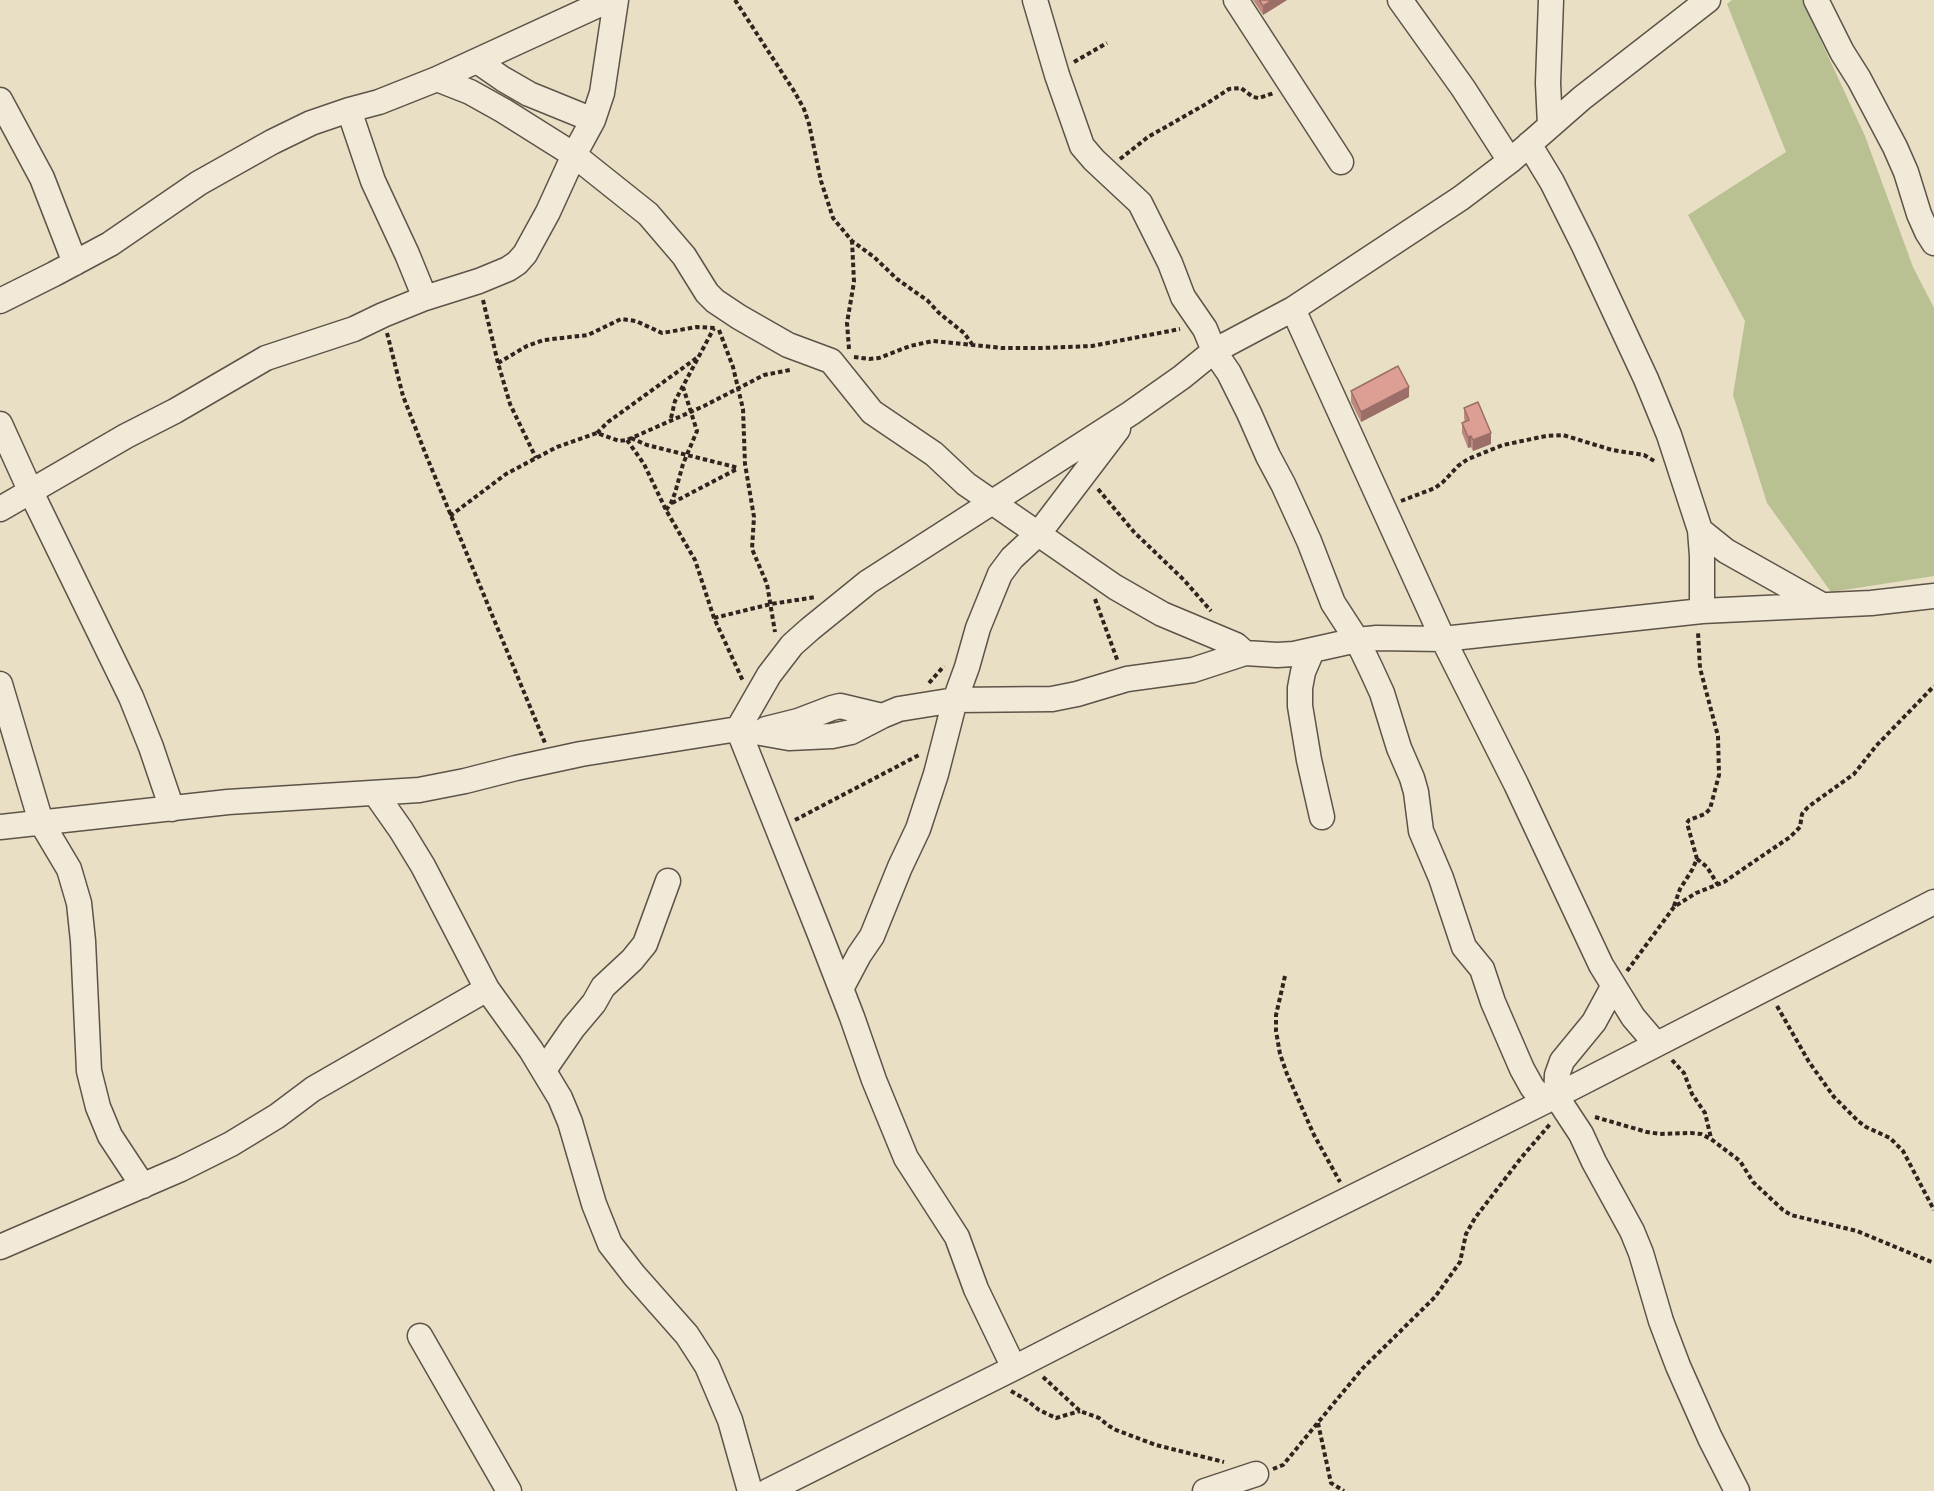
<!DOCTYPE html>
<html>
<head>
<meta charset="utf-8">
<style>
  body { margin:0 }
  canvas { display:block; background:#e9dfc5 }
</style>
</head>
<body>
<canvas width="1934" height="1491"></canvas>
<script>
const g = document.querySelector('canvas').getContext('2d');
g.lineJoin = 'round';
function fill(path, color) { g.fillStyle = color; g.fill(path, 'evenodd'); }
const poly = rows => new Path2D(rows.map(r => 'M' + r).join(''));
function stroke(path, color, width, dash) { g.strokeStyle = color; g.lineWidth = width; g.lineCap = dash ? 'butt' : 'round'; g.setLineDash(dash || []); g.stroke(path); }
fill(poly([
  [1732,0,1802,0,1865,136,1913,267,1934,308,1934,576,1831,592,1767,503,1733,395,1745,321,1688,215,1786,152,1727,4]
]), '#b9c193');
const minor = poly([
  [1035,0,1057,75,1082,146,1094,160,1140,203,1170,263,1183,297,1205,329,1214,351,1229,373,1249,413,1268,456,1283,484,1309,541,1333,603,1357,640,1371,669,1382,693,1399,748,1412,778,1416,792,1421,831,1441,878,1464,947,1482,969,1493,1002,1522,1069,1532,1087,1544,1102],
  [1236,0,1341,162],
  [1400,0,1463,88,1510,161],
  [1816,0,1842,52,1859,79,1895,147,1906,172,1919,214,1927,232,1934,243],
  [477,61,503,79,529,94,593,120],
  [437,79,470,92,504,111,574,155,648,214,684,256,707,293,715,301,739,317,788,345,831,361,872,412,934,454,966,484,1115,587,1162,614,1236,645,1245,653],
  [0,100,42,178,75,263],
  [349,110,373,181,407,254,425,298],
  [1550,125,1548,83,1551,0],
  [1529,144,1552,182,1584,246,1646,379,1669,435,1700,530,1726,551,1822,605],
  [0,301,54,274,110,244,199,183,272,142,311,123,349,110,379,102,437,79,609,0],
  [1293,309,1443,639,1516,784,1601,965,1633,1017,1656,1044],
  [0,424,30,490,131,697,151,747,172,809],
  [0,509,126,436,175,411,266,358,354,329,383,315,425,298,479,281,508,269,517,263,525,254,548,212,574,155,593,120,602,93,616,0],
  [1700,530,1702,556,1702,611],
  [1312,651,1303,672,1300,688,1300,706,1309,760,1322,817],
  [0,684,41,822,69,869,79,903,83,941,89,1071,98,1107,110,1136,143,1186],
  [766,729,798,721,832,708,840,706,882,716],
  [375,793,401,830,423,866,487,989,531,1050,560,1098,570,1122,594,1204,610,1244,634,1275,687,1335,707,1366,730,1420,750,1491],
  [0,827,228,802,419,790,465,781,516,768,581,754,738,729,789,738,832,736,851,732,882,716,899,709,955,700,1052,699,1077,694,1127,679,1193,670,1245,653,1277,655,1294,654,1357,640,1377,638,1443,639,1702,611,1871,603,1934,596],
  [1613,987,1594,1022,1562,1061,1557,1075,1556,1096,1581,1134,1594,1162,1632,1231,1641,1253,1661,1321,1678,1366,1710,1438,1737,1491],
  [841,989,859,955,872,936,900,867,918,829,936,774,955,700,967,667,978,628,1000,574,1012,558,1039,533,1118,429],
  [544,1070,573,1028,594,1003,603,987,632,960,645,944,668,881],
  [0,1247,181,1169,231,1144,277,1116,313,1089,487,989],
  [420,1336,509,1491],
  [1014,1368,976,1289,957,1237,906,1158,874,1080,852,1017,819,932,738,729,769,675,792,645,810,629,868,582,1131,413,1182,377,1214,351,1293,309,1461,198,1510,161,1582,98,1708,0],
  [768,1491,1014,1368,1172,1287,1556,1096,1934,902],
  [1205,1491,1256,1474]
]);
stroke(minor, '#5e5348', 27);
stroke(poly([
  [735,0,794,91,804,109,809,124,821,181,833,218,852,241,874,257,897,279,928,301,939,313,964,333,972,344],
  [1074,62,1107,43],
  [1120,159,1148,137,1206,104,1229,89,1241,88,1253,97,1259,98,1274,93],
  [483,300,498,363,510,404,536,458],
  [719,330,733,367,743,409,745,464,754,517,752,549,767,584,775,632],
  [387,333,403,396,426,455,545,743],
  [849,349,847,323,854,282,852,241],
  [854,357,869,359,879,358,910,346,933,341,1002,348,1042,348,1092,346,1180,329],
  [498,363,527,346,544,340,588,335,621,319,636,321,662,333,697,327,717,328],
  [671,418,675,401,714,328],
  [597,433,608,422,698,357],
  [631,438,647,445,739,468],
  [627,440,644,464,666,510,695,560,714,618,743,681],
  [1098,489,1134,532,1184,580,1211,611],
  [1401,501,1435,488,1443,482,1458,466,1468,459,1503,445,1546,436,1563,435,1612,450,1644,455,1656,462],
  [672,503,737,469],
  [666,510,671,503,675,493,683,464,697,431,683,387],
  [450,516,506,474,557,447,597,433,619,441,627,440,704,406,764,375,790,370],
  [1095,599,1118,662],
  [714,618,771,604,816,597],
  [929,683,944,666],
  [795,820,919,755],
  [1697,859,1707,867,1718,885],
  [1674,906,1680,889,1692,870,1697,859,1687,823,1689,820,1705,814,1710,809,1719,775,1718,736,1700,668,1698,632],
  [1627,971,1674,907,1696,893,1724,882,1790,837,1800,827,1802,814,1808,807,1854,774,1876,746,1934,686],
  [1285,976,1276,1015,1276,1031,1280,1054,1287,1074,1314,1135,1340,1182],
  [1777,1006,1809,1062,1834,1097,1858,1121,1866,1127,1890,1138,1903,1151,1934,1210],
  [1672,1060,1684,1073,1692,1094,1705,1113,1711,1138],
  [1595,1117,1647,1132,1660,1134,1691,1133,1701,1134,1711,1139,1740,1161,1753,1182,1783,1210,1791,1215,1857,1231,1934,1263],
  [1043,1377,1080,1411,1099,1418,1109,1426,1116,1430,1156,1445,1224,1462],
  [1011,1391,1028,1401,1039,1410,1056,1418,1080,1411],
  [1318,1423,1331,1483,1344,1491],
  [1273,1469,1283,1465,1362,1369,1435,1297,1460,1262,1466,1234,1475,1218,1521,1158,1551,1123]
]), '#2f241e', 4, [4.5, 3]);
stroke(minor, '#f1ead9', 24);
fill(poly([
  [1253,0,1287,0,1263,15],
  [1351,391,1409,397,1361,422,1351,402],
  [1464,408,1491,444,1473,451,1471,447,1468,448,1462,433,1462,423,1465,422,1464,418]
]), '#be897e');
fill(poly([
  [1272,0,1287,0,1263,15,1263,6],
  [1409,387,1409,397,1361,422,1361,412],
  [1491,433,1491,444,1473,451,1473,440],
  [1471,436,1471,447,1468,448,1468,437]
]), '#9b6f67');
const building = poly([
  [1259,0,1272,0,1263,6,1259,0],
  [1398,366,1409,387,1361,412,1351,391,1398,366],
  [1478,402,1491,433,1473,440,1471,436,1468,437,1462,423,1469,420,1464,408,1478,402]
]);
fill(building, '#dd9f93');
stroke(building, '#9b6f67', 1.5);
</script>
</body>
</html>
